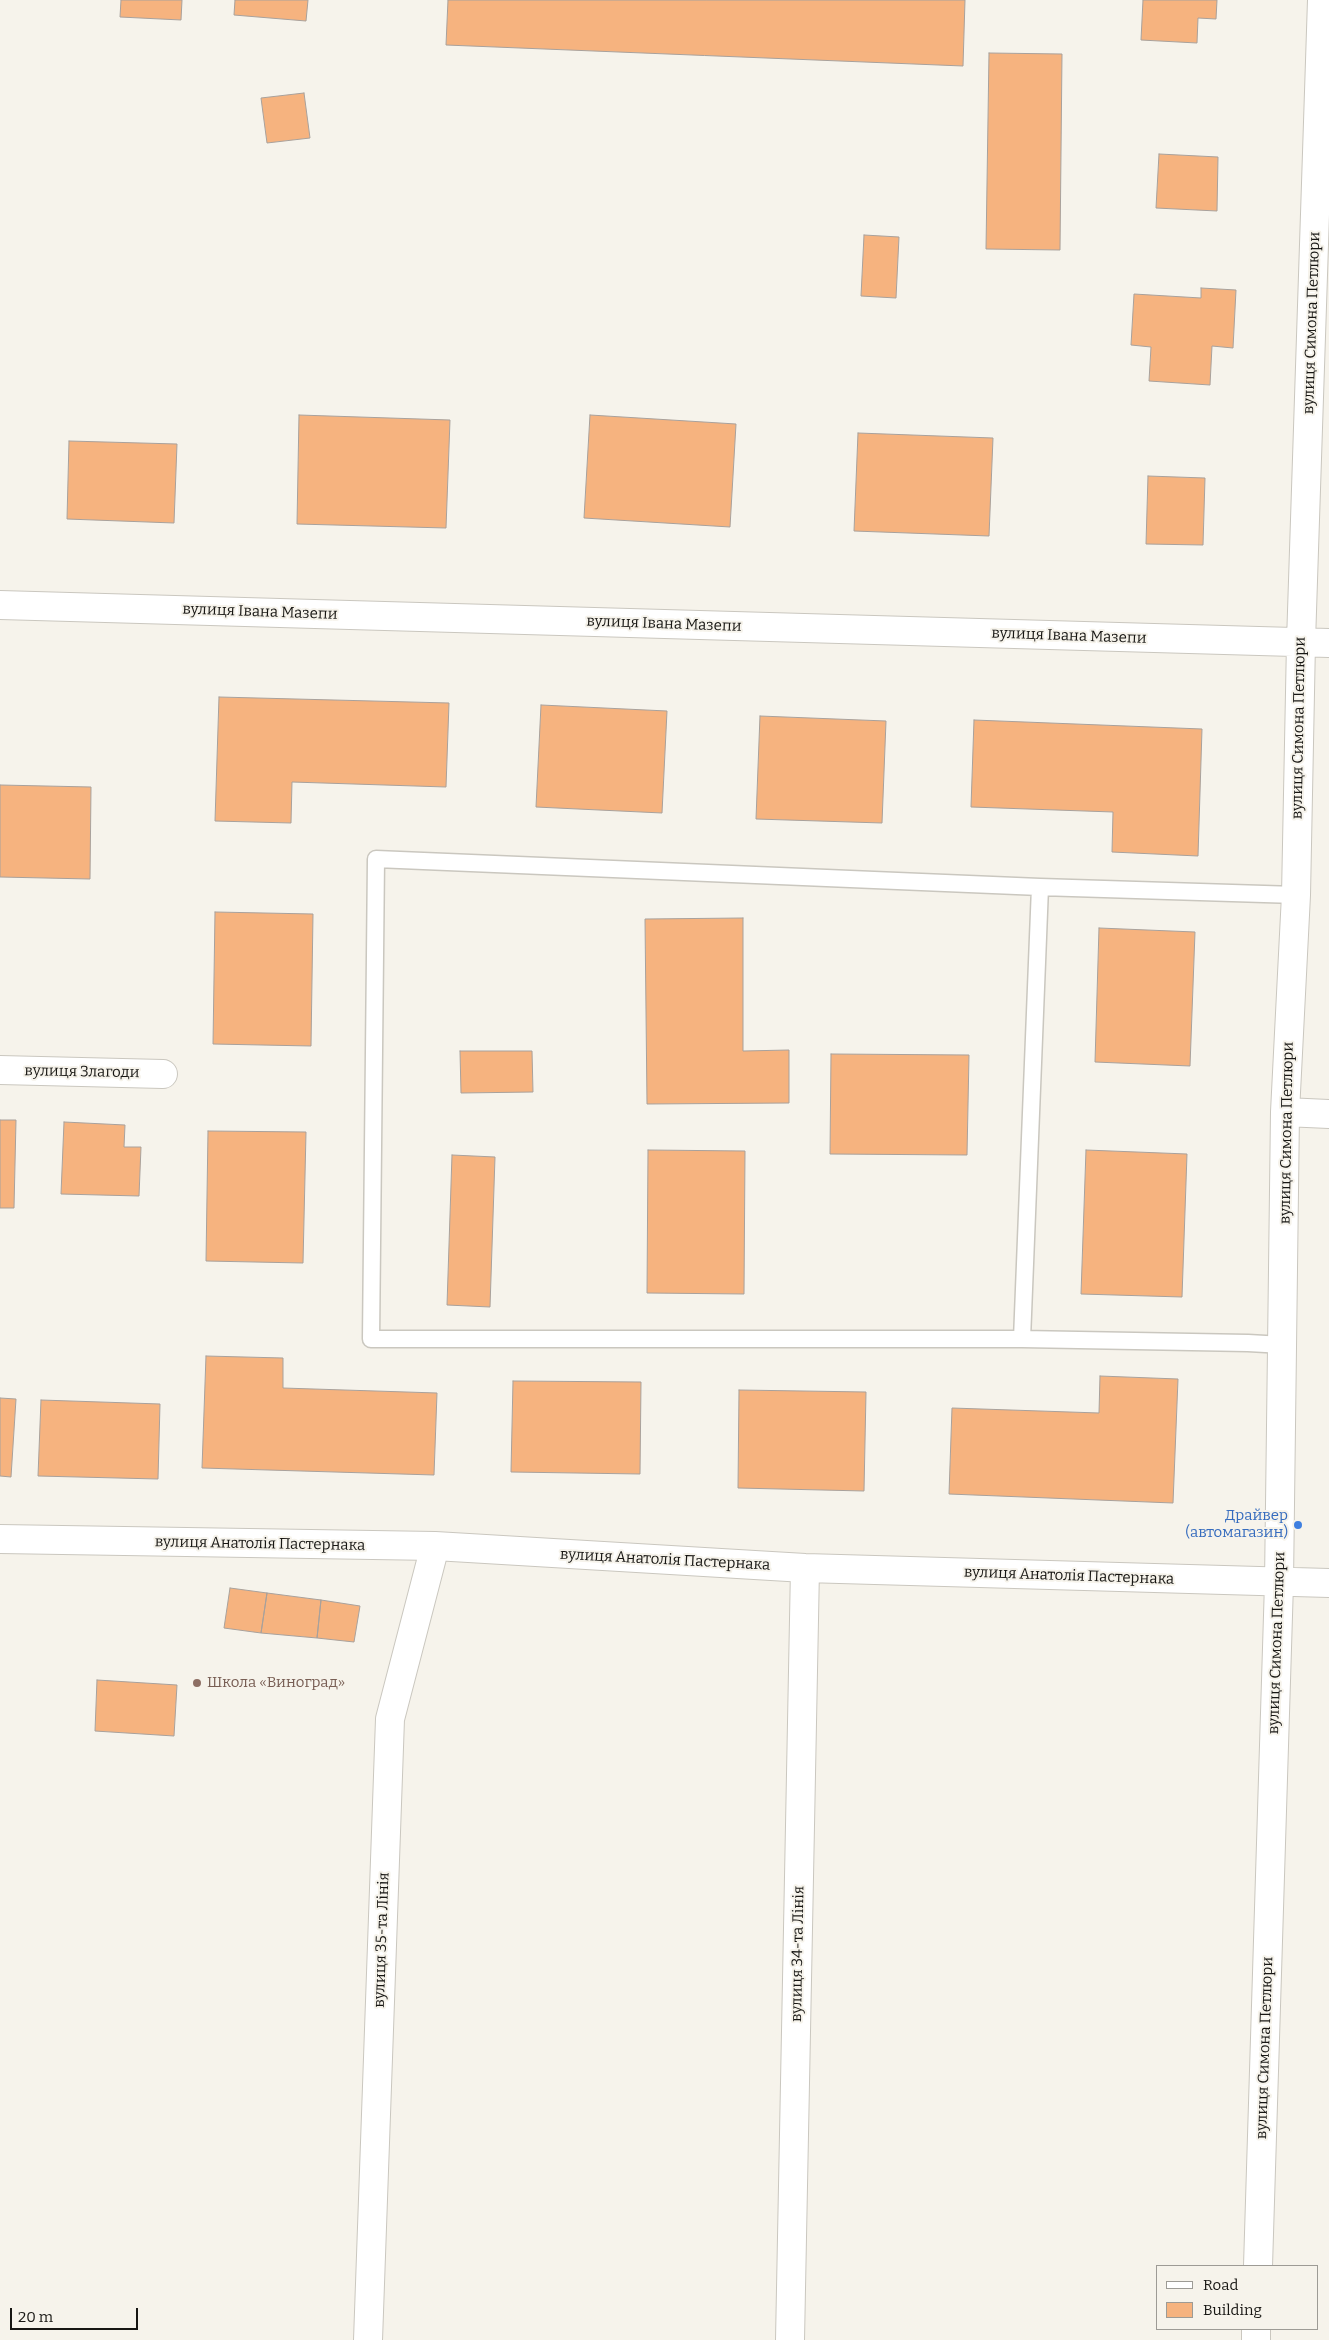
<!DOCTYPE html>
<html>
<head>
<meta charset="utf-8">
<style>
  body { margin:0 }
  #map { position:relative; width:1329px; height:2340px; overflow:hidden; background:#f6f3eb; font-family:Bitter,serif }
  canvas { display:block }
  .legend { position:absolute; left:1156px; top:2265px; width:162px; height:65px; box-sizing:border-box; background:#f6f3eb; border:1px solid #9d9b95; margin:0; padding:6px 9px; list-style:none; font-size:15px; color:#171613 }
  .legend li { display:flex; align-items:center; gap:10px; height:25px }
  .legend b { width:25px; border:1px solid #9d9b95 }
  .scale { position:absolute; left:10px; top:2308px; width:128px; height:22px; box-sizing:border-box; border:2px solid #171613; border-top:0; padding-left:6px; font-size:15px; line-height:18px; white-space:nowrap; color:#171613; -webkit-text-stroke:4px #f6f3eb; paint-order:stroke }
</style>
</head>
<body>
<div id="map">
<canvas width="1329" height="2340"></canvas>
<ul class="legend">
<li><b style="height:6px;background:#fff"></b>Road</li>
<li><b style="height:14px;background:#f6b37f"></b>Building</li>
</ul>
<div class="scale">20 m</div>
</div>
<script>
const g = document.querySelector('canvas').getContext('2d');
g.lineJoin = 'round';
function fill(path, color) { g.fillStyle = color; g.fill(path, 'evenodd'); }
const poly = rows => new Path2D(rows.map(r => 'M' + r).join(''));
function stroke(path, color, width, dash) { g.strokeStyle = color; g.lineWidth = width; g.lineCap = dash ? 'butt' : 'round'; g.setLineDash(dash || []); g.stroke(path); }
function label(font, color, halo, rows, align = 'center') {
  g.font = font + ' Bitter,serif'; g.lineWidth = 4; g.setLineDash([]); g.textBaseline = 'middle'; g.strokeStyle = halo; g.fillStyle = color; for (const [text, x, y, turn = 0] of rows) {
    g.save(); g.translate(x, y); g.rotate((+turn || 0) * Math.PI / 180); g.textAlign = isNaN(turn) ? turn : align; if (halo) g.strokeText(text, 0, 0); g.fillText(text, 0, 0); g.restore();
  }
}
const building = poly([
  [121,0,182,0,181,20,120,17,121,0],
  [235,0,308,0,306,21,234,15,235,0],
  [448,0,965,0,963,66,446,45,448,0],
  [1143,0,1217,0,1216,19,1198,18,1197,43,1141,40,1143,0],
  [989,53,1062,54,1060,250,986,249,989,53],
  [304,93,310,138,267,143,261,98,304,93],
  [1159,154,1218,157,1217,211,1156,208,1159,154],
  [864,235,899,237,896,298,861,296,864,235],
  [1201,288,1236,290,1233,348,1212,346,1210,385,1149,381,1151,347,1131,345,1134,294,1201,298,1201,288],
  [299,415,450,420,446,528,297,524,299,415],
  [590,415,736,424,730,527,584,518,590,415],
  [858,433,993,438,989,536,854,531,858,433],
  [69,441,177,444,174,523,67,519,69,441],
  [1148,476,1205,478,1203,545,1146,544,1148,476],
  [219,697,449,703,446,787,292,782,291,823,215,821,219,697],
  [541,705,667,711,662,813,536,807,541,705],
  [760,716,886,721,882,823,756,819,760,716],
  [974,720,1202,729,1198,856,1112,852,1113,812,971,807,974,720],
  [0,785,91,787,90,879,0,877,0,785],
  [215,912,313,914,311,1046,213,1044,215,912],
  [743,918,743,1051,789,1050,789,1103,647,1104,645,919,743,918],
  [1099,928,1195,932,1190,1066,1095,1062,1099,928],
  [460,1051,532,1051,533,1092,461,1093,460,1051],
  [831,1054,969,1055,967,1155,830,1154,831,1054],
  [0,1120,16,1120,14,1208,0,1208,0,1120],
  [64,1122,125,1125,124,1147,141,1147,139,1196,61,1194,64,1122],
  [208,1131,306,1132,303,1263,206,1261,208,1131],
  [648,1150,745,1151,744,1294,647,1293,648,1150],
  [1086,1150,1187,1154,1182,1297,1081,1294,1086,1150],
  [452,1155,495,1157,490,1307,447,1305,452,1155],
  [206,1356,283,1358,283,1388,437,1393,434,1475,202,1468,206,1356],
  [1100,1376,1178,1379,1173,1503,949,1494,952,1408,1099,1413,1100,1376],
  [513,1381,641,1382,640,1474,511,1472,513,1381],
  [739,1390,866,1392,864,1491,738,1488,739,1390],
  [0,1398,16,1399,11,1477,0,1476,0,1398],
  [41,1400,160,1404,158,1479,38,1476,41,1400],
  [230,1588,267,1593,261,1633,224,1628,230,1588],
  [267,1593,321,1600,317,1638,261,1633,267,1593],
  [321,1600,360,1606,354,1642,317,1638,321,1600],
  [97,1680,177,1685,174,1736,95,1731,97,1680]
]);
fill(building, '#f6b37f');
stroke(building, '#a8a19c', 1);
const lane = poly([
  [1022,1339,1040,887],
  [1283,1345,1248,1343,1022,1339,371,1339,376,859,1040,887,1296,895]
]);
const street = poly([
  [0,605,1329,643],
  [0,1070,163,1074],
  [1285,1112,1329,1114],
  [0,1539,435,1546,805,1568,1329,1583],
  [1258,2266,1279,1583,1285,1112,1296,895,1301,642,1322,0],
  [368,2340,390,1719,435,1546],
  [790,2340,805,1568],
  [1256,2340,1256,2329]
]);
stroke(lane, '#cac7bf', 19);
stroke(street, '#cac7bf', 30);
stroke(lane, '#fff', 16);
stroke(street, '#fff', 28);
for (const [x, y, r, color] of [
  [1298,1525,5,"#3f7fe0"],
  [197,1683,5,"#8d6e63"]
]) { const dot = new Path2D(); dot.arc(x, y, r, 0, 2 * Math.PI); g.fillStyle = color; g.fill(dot); stroke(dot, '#f6f3eb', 2); }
label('15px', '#171613', '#f6f3eb', [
  ["вулиця Симона Петлюри",1312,323,-88],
  ["вулиця Івана Мазепи",260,612,2],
  ["вулиця Івана Мазепи",664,624,2],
  ["вулиця Івана Мазепи",1069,636,2],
  ["вулиця Симона Петлюри",1299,728,-89],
  ["вулиця Злагоди",82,1072,1],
  ["вулиця Симона Петлюри",1287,1133,-89],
  ["вулиця Анатолія Пастернака",260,1544,1],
  ["вулиця Анатолія Пастернака",665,1560,3],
  ["вулиця Анатолія Пастернака",1069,1576,2],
  ["вулиця Симона Петлюри",1277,1643,-88],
  ["вулиця 35-та Лінія",382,1940,-88],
  ["вулиця 34-та Лінія",798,1954,-89],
  ["вулиця Симона Петлюри",1265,2048,-88]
]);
label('15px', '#366cbe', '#f6f3eb', [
  ["Драйвер",1288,1516],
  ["(автомагазин)",1288,1533]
], 'right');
label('15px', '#785e54', '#f6f3eb', [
  ["Школа «Виноград»",207,1683]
], 'left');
</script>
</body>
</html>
